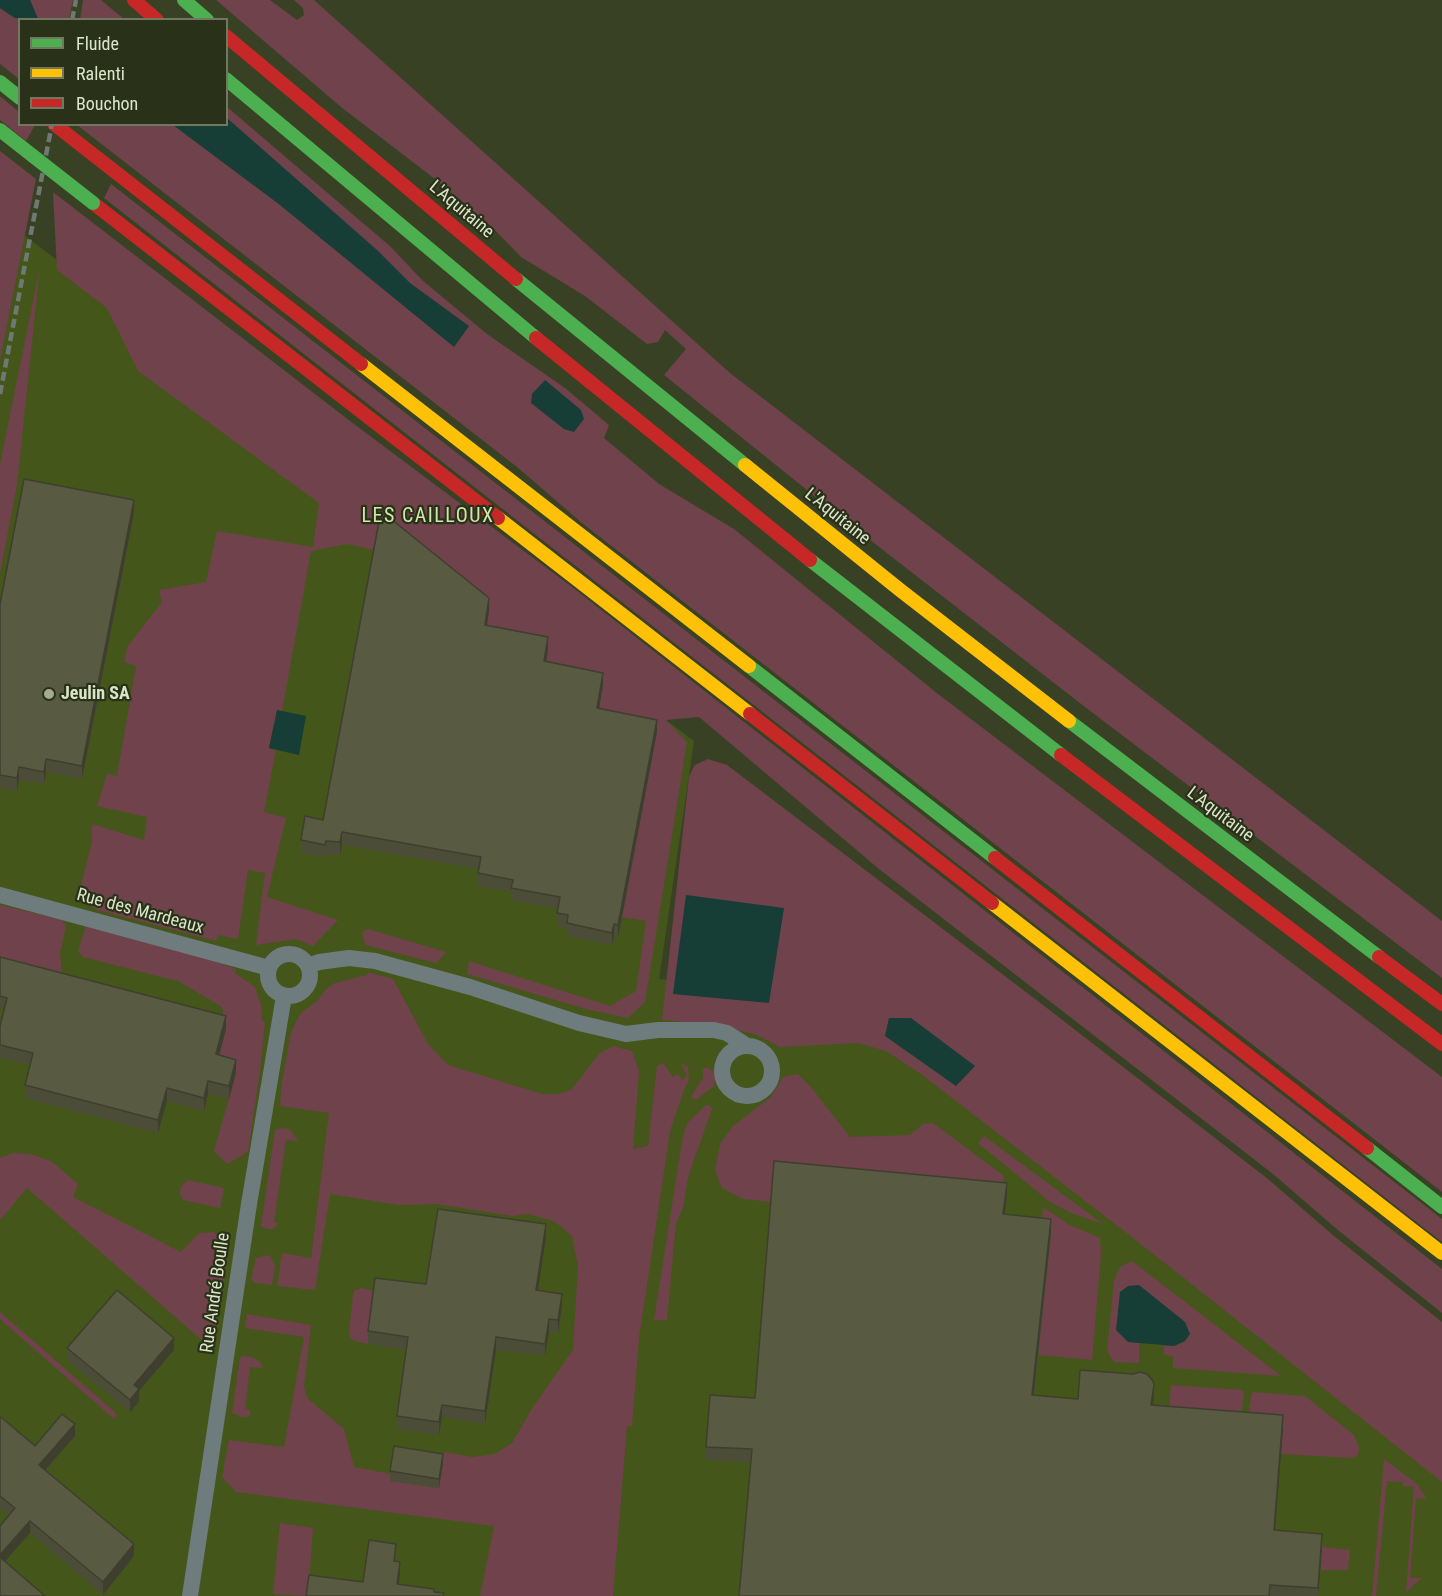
<!DOCTYPE html>
<html>
<head>
<meta charset="utf-8">
<style>
  body { margin:0 }
  #map { position:relative; width:1442px; height:1596px; overflow:hidden; background:#394124; font-family:"Roboto Condensed",sans-serif }
  canvas { display:block }
  .legend { position:absolute; left:18px; top:18px; width:210px; height:108px; box-sizing:border-box; background:#293119; border:2px solid #70795f; margin:0; padding:8px 10px; list-style:none; font-size:18px; color:#dbe5c8 }
  .legend li { display:flex; align-items:center; gap:12px; height:30px }
  .legend b { width:30px; border:2px solid #70795f }
</style>
</head>
<body>
<div id="map">
<canvas width="1442" height="1596"></canvas>
<ul class="legend">
<li><b style="height:8px;background:#4caf50"></b>Fluide</li>
<li><b style="height:8px;background:#ffc107"></b>Ralenti</li>
<li><b style="height:8px;background:#c62828"></b>Bouchon</li>
</ul>
</div>
<script>
const g = document.querySelector('canvas').getContext('2d');
g.lineJoin = 'round';
function fill(path, color) { g.fillStyle = color; g.fill(path, 'evenodd'); }
const poly = rows => new Path2D(rows.map(r => 'M' + r).join(''));
function stroke(path, color, width, dash) { g.strokeStyle = color; g.lineWidth = width; g.lineCap = dash ? 'butt' : 'round'; g.setLineDash(dash || []); g.stroke(path); }
function label(font, color, halo, rows, align = 'center') {
  g.font = font + ' "Roboto Condensed",sans-serif'; g.lineWidth = 4.5; g.setLineDash([]); g.textBaseline = 'middle'; g.strokeStyle = halo; g.fillStyle = color; for (const [text, x, y, turn = 0] of rows) {
    g.save(); g.translate(x, y); g.rotate((+turn || 0) * Math.PI / 180); g.textAlign = isNaN(turn) ? turn : align; if (halo) g.strokeText(text, 0, 0); g.fillText(text, 0, 0); g.restore();
  }
}
fill(poly([
  [0,217,694,741,659,979,785,992,886,1007,1442,1439,1442,1596,0,1596]
]), '#45561a');
fill(poly([
  [30,0,73,0,69,19,20,20,19,79,0,64,0,8,15,18,38,19],
  [83,0,101,0,124,19,80,20],
  [216,0,270,0,297,20,304,15,303,8,294,0,314,0,730,373,1442,921,1442,978,1085,707,838,515,664,375,686,349,665,330,658,342,647,344,585,296,521,257,491,226,435,179,341,107],
  [0,96,19,112,20,124,35,125,26,141,0,120],
  [227,107,391,247,422,280,487,334,565,388,609,425,604,438,659,484,734,529,938,694,1442,1077,1442,1192,582,523,517,467,77,125,226,124],
  [0,151,36,179,0,360],
  [111,184,1442,1219,1442,1242,104,198],
  [53,192,350,421,572,587,1442,1269,1442,1313,1339,1231,1273,1174,879,869,699,717,666,720,687,742,645,1002,628,1018,586,1009,467,974,469,961,610,1006,636,991,646,921,622,917,597,721,485,638,375,550,347,544,311,551,282,711,277,710,269,749,276,750,264,812,286,818,267,897,338,920,313,946,296,939,256,945,265,873,248,870,238,939,218,935,216,941,97,910,84,901,80,889,92,842,92,824,144,840,147,817,97,806,107,774,117,776,136,666,124,662,127,647,162,602,159,590,206,582,217,531,313,547,319,503,138,371,107,308,57,270],
  [40,267,17,485,0,573,0,464],
  [708,759,727,765,1043,1005,1268,1179,1334,1236,1442,1322,1442,1482,1128,1234,921,1074,886,1051,858,1043,780,1047,757,1035,717,1025,662,1020,689,776,695,765],
  [0,905,62,920,66,926,60,953,63,987,0,970],
  [86,926,207,958,236,969,235,973,255,987,262,1009,261,1020,265,1022,260,1071,248,1152,227,1164,214,1151,236,1073,216,1067,226,1029,222,1007,178,981,83,957,78,951],
  [368,929,446,952,436,963,365,945,362,932],
  [368,972,393,979,428,1044,448,1065,542,1094,560,1094,572,1089,599,1054,613,1046,632,1051,639,1071,633,1149,648,1146,657,1066,663,1063,673,1077,678,1074,682,1080,687,1076,681,1063,688,1067,689,1080,684,1090,670,1131,639,1338,632,1426,627,1426,613,1596,480,1596,494,1526,236,1492,222,1477,229,1440,284,1447,304,1337,245,1328,247,1314,311,1325,304,1387,307,1398,344,1429,354,1467,391,1474,390,1481,439,1488,444,1452,473,1457,495,1454,512,1443,533,1407,573,1350,578,1267,572,1236,554,1221,527,1214,513,1216,436,1204,399,1205,330,1194,315,1290,277,1286,282,1253,311,1258,329,1113,280,1106,282,1082,291,1032,300,1014,318,1000,326,989,335,983,367,975],
  [706,1067,713,1071,716,1079,714,1086,696,1100,691,1097,703,1078,703,1069],
  [798,1074,810,1086,850,1137,910,1135,923,1124,933,1123,1004,1176,1000,1195,772,1202,743,1199,722,1188,715,1170,720,1144,733,1126,771,1097,783,1077],
  [706,1105,709,1105,712,1109,688,1177,683,1208,676,1223,667,1320,654,1320,683,1135,688,1122],
  [281,1128,290,1129,298,1141,286,1140,274,1222,279,1223,273,1229,267,1229,261,1226,275,1130],
  [984,1136,1103,1224,1071,1213,1050,1202,978,1143],
  [13,1153,30,1154,51,1161,78,1184,73,1197,181,1252,199,1233,214,1232,229,1248,212,1349,27,1188,0,1220,0,1158],
  [188,1180,224,1188,220,1208,183,1200,180,1193,181,1186],
  [1043,1207,1068,1224,1100,1238,1101,1254,1092,1360,1038,1355,1051,1233,1041,1231],
  [270,1255,275,1266,272,1285,255,1283,251,1279,256,1258],
  [1132,1261,1281,1376,1173,1368,1173,1357,1164,1354,1164,1345,1174,1346,1186,1341,1128,1342,1139,1343,1139,1363,1114,1362,1107,1351,1114,1281,1120,1267],
  [362,1288,375,1291,368,1344,355,1341,350,1338,349,1332,353,1294,355,1290],
  [0,1312,117,1414,114,1419,0,1319],
  [243,1356,252,1357,259,1361,263,1368,250,1367,245,1409,250,1410,250,1415,247,1417,242,1417,232,1413,240,1358],
  [1171,1385,1242,1390,1244,1392,1240,1424,1168,1419],
  [1252,1392,1305,1396,1354,1435,1359,1447,1358,1455,1352,1458,1281,1454,1246,1425],
  [1384,1459,1417,1484,1426,1498,1416,1499,1410,1578,1422,1578,1406,1592,1414,1486,1403,1486,1403,1482,1387,1481,1376,1596,1372,1596],
  [280,1523,313,1528,308,1596,273,1594],
  [1322,1547,1350,1550,1348,1570,1321,1570]
]), '#70424b');
fill(poly([
  [0,0,30,0,38,19,15,18,0,8],
  [227,118,377,250,410,283,469,326,454,347,280,205,173,125,226,124],
  [545,380,581,410,584,419,574,432,564,429,531,403,532,394],
  [277,710,306,716,299,755,269,748],
  [686,895,784,908,769,1003,673,994],
  [889,1018,911,1018,975,1066,956,1086,885,1036],
  [1139,1285,1185,1322,1190,1334,1185,1341,1174,1346,1128,1342,1116,1330,1120,1292,1128,1286]
]), '#163d36');
stroke(poly([
  [0,895,269,968],
  '268 975a21 21 0 1 1 42 0a21 21 0 1 1-42 0Z',
  [308,966,319,962,349,958,375,961,470,987,579,1023,626,1034,658,1030,714,1030,727,1033,747,1046],
  '722 1071a25 25 0 1 1 50 0a25 25 0 1 1-50 0Z',
  [190,1596,249,1204,284,996]
]), '#6e7c7e', 16);
stroke(poly([
  [184,0,207,20],
  [226,79,536,338],
  [0,82,20,98],
  [0,130,33,156],
  [516,279,745,465],
  [810,560,1061,755],
  [749,666,995,858],
  [1069,721,1379,957],
  [1367,1148,1442,1207]
]), '#4caf50', 14);
stroke(poly([
  [361,364,749,666],
  [745,465,900,590,1069,721],
  [498,518,750,714],
  [992,903,1442,1253]
]), '#ffc107', 14);
stroke(poly([
  [134,0,157,20],
  [226,36,516,279],
  [54,124,361,364],
  [93,203,498,518],
  [536,338,810,560],
  [750,714,992,903],
  [1061,755,1442,1044],
  [995,858,1367,1148],
  [1379,957,1442,1004]
]), '#c62828', 14);
stroke(poly([
  [72,20,76,0],
  [0,394,52,124]
]), '#6e7973', 4.5, [9, 4.5]);
stroke(poly([
  [33,156,93,203]
]), '#4caf50', 14);
fill(poly([
  [134,513,82,779,46,772,44,784,19,780,17,791,0,788,0,604],
  [489,611,487,625,548,650,546,661,603,685,599,709,657,732,618,938,614,937,612,945,567,936,567,928,557,926,558,909,511,900,511,892,478,886,478,869,342,845,340,855,326,854,325,857,301,853,301,840,323,820],
  [0,957,226,1029,219,1055,236,1072,229,1099,208,1094,204,1111,167,1101,158,1133,25,1098,25,1085,30,1065,0,1058,0,1026,4,1010,0,1009],
  [1007,1196,1005,1214,1051,1232,1034,1396,1078,1399,1154,1398,1153,1405,1283,1428,1275,1530,1322,1547,1318,1596,739,1596,751,1462,706,1460,706,1447],
  [546,1237,538,1290,562,1306,558,1333,549,1332,545,1356,496,1350,485,1424,442,1417,439,1435,397,1429,397,1416,407,1350,368,1344,368,1331,426,1284],
  [67,1348,174,1350,139,1391,139,1402,130,1412,67,1360],
  [0,1418,35,1446,75,1436,46,1470,134,1556,103,1595,30,1533,5,1561,0,1596,9,1516,0,1508],
  [443,1463,439,1488,390,1481,390,1471]
]), '#4c4d38');
fill(poly([
  [134,500,134,513,82,779,82,766],
  [489,598,489,611,485,638,485,625],
  [548,637,548,650,544,674,544,661],
  [603,673,603,685,597,721,597,708],
  [657,720,657,732,618,938,618,925],
  [46,759,46,772,44,784,44,772],
  [19,767,19,780,17,791,17,778],
  [342,832,342,845,340,855,340,842],
  [614,924,614,937,612,945,612,933],
  [226,1016,226,1029,216,1067,216,1054],
  [236,1060,236,1072,229,1099,229,1086],
  [208,1081,208,1094,204,1111,204,1098],
  [167,1088,167,1101,158,1133,158,1120],
  [1007,1183,1007,1196,1003,1227,1003,1214],
  [1051,1219,1051,1232,1032,1408,1032,1395],
  [546,1224,546,1237,536,1303,536,1290],
  [562,1294,562,1306,558,1333,558,1320],
  [549,1319,549,1332,545,1356,545,1344],
  [496,1337,496,1350,485,1424,485,1411],
  [174,1338,174,1350,139,1391,139,1402,130,1412,130,1400,134,1385],
  [1154,1385,1154,1398,1151,1417,1151,1405],
  [442,1405,442,1417,439,1435,439,1422],
  [1283,1415,1283,1428,1274,1543,1274,1530],
  [75,1424,75,1436,39,1477,39,1465],
  [443,1454,443,1463,439,1488,439,1479],
  [30,1521,30,1533,0,1567,0,1555],
  [1322,1534,1322,1547,1318,1596,1318,1588],
  [134,1544,134,1556,103,1595,103,1582],
  [400,1562,400,1574,397,1596,397,1584]
]), '#3e3f2e');
const building = poly([
  [24,479,134,500,82,766,46,759,44,772,19,767,17,778,0,775,0,604,24,479],
  [381,511,489,598,485,625,548,637,544,661,603,673,597,708,657,720,618,925,614,924,612,933,567,923,568,915,557,913,560,897,511,888,513,880,478,873,481,857,342,832,340,842,326,841,325,845,301,840,305,816,323,820,381,511],
  [0,957,226,1016,216,1054,236,1060,229,1086,208,1081,204,1098,167,1088,158,1120,25,1085,33,1053,0,1045,0,1026,7,998,0,996,0,957],
  [774,1161,1007,1183,1003,1214,1051,1219,1032,1395,1078,1399,1080,1370,1133,1374,1140,1372,1147,1374,1153,1381,1154,1385,1151,1405,1283,1415,1274,1530,1322,1534,1318,1588,1270,1585,1269,1596,739,1596,752,1449,706,1447,710,1395,755,1398,774,1161],
  [438,1209,546,1224,536,1290,562,1294,558,1320,549,1319,545,1344,496,1337,485,1411,442,1405,439,1422,397,1416,408,1337,368,1331,375,1278,426,1284,438,1209],
  [117,1290,174,1338,134,1385,139,1389,130,1400,67,1348,117,1290],
  [62,1414,75,1424,39,1465,134,1544,103,1582,30,1521,0,1555,0,1526,15,1508,0,1496,0,1418,1,1417,35,1446,62,1414],
  [394,1446,443,1454,439,1479,390,1471,394,1446],
  [369,1540,396,1544,394,1561,400,1562,397,1584,434,1589,434,1592,444,1593,443,1596,306,1596,309,1575,363,1582,369,1540],
  [0,1557,45,1596,0,1596,0,1557]
]);
fill(building, '#585a41');
stroke(building, '#3e3f2e', 1.5);
for (const [x, y, r, color] of [
  [49,694,6,"#a2ac8f"]
]) { const dot = new Path2D(); dot.arc(x, y, r, 0, 2 * Math.PI); g.fillStyle = color; g.fill(dot); stroke(dot, '#293119', 2); }
label('18px', '#dbe5c8', '#293119', [
  ["L'Aquitaine",461,210,40],
  ["L'Aquitaine",837,517,39],
  ["L'Aquitaine",1220,815,37],
  ["Rue des Mardeaux",140,912,15],
  ["Rue André Boulle",216,1293,-82]
]);
label('bold 18px', '#dbe5c8', '#293119', [
  ["Jeulin SA",61,694]
], 'left');
g.letterSpacing = '1.5px';
label('20px', '#d2e6ab', '#293119', [
  ["LES CAILLOUX",428,517]
]);
g.letterSpacing = '0px';
</script>
</body>
</html>
